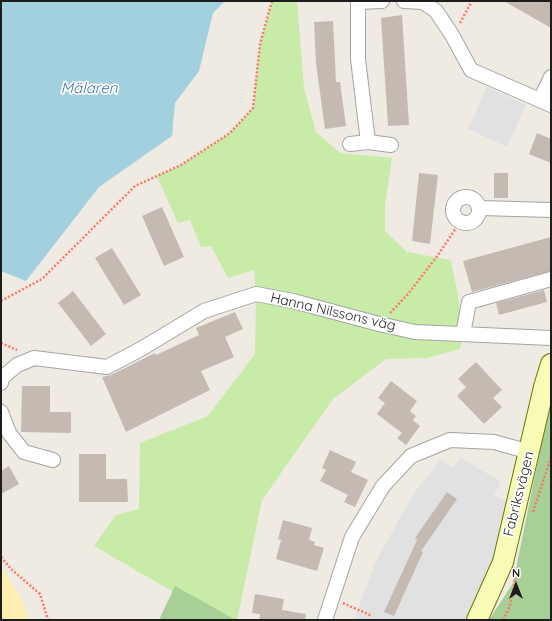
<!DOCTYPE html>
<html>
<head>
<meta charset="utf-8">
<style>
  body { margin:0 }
  #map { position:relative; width:552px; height:621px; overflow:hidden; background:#efebe3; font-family:Quicksand,sans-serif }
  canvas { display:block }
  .frame { position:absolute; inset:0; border:2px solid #1d1d1d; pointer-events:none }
  .north { position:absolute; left:496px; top:565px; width:40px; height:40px; -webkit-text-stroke:3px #fff; paint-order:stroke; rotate:0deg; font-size:11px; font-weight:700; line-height:16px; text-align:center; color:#1d1d1d }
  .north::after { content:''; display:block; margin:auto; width:14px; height:18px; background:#1d1d1d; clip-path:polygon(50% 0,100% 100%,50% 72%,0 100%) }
</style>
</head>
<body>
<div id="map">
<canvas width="552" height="621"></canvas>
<div class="frame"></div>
<div class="north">N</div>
</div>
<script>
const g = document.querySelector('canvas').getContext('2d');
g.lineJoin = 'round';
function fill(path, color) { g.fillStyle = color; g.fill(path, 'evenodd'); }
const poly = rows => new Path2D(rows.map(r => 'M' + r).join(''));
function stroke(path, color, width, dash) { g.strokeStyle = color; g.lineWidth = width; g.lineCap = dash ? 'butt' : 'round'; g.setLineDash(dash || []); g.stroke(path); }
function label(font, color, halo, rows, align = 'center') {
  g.font = font + ' Quicksand,sans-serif'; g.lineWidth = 3.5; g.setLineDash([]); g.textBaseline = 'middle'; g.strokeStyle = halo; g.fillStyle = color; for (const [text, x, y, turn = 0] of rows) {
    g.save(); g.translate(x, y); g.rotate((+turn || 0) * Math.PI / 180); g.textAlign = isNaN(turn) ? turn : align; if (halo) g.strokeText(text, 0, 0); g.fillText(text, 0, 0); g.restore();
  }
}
fill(poly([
  [272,1,297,1,304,88,316,132,340,153,392,158,385,205,385,231,407,252,451,260,458,296,463,334,460,349,427,358,386,359,333,399,262,500,237,620,222,620,94,546,116,515,139,509,140,443,208,416,255,354,256,294,254,270,228,278,211,246,201,247,190,220,178,223,157,176,181,165,230,133,253,108,260,44]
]), '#c8eba7');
fill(poly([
  [551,397,551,620,489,620,513,583],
  [175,586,236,620,159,620]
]), '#a7cf96');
fill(poly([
  [1,566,20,597,29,620,1,620]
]), '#fff0b1');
fill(poly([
  [487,87,526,105,507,147,468,129],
  [460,457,501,482,494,495,509,503,502,552,470,620,354,620,375,563,414,493,441,459,453,468]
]), '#e1e1e1');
fill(poly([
  [1,1,225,1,213,13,199,71,175,103,172,136,99,187,26,281,1,271]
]), '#a2d0de');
fill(poly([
  [504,1,551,1,551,28],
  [402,15,409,125,388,126,381,18],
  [333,21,336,82,340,82,346,126,325,129,316,63,314,22],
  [537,133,551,139,551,163,529,154],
  [419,173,438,175,430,244,412,241],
  [494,173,508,173,508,198,494,198],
  [162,207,184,257,164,266,142,216],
  [551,237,551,271,472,292,463,261],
  [112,248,141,295,124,305,95,258],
  [544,290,547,302,499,315,496,303],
  [73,291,106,334,91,346,58,303],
  [235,312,243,329,225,337,234,357,201,371,210,390,126,432,102,377,111,375,155,353,156,355,199,335,196,328],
  [476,362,502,390,493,398,502,407,484,424,457,396,466,387,458,379],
  [391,381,417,401,410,411,416,416,413,420,420,426,406,445,397,438,402,433,377,414,385,403,378,398],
  [22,386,50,386,50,412,71,412,71,433,21,432],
  [330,450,356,462,351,472,368,480,355,507,344,502,348,495,320,481,326,470,322,468],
  [79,454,106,454,106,479,127,479,128,502,79,502],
  [9,466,19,484,1,494,1,471],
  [447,492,457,499,421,551,423,552,394,616,384,612,417,540,415,538],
  [283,520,312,528,309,540,315,542,314,545,324,548,317,571,276,559,281,540,278,539],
  [255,594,284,599,282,610,306,614,305,620,259,620,260,614,252,613]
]), '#c4bab2');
const street = poly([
  [358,1,358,59,368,142],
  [404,1,423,2,436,11,452,35,471,70,551,105],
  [358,2,382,1],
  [540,100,551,77],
  [350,144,368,142,391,145],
  '453 210a13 13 0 1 1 26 0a13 13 0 1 1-26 0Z',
  [480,208,551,210],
  [463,334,469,302,551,279],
  [1,383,2,378,17,365,34,358,107,367,141,349,204,311,256,294,293,301,379,324,415,332,551,338],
  [1,412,9,433,24,452,53,460],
  [325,620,352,537,383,486,411,456,450,440,494,442,530,452]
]);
const secondary = poly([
  [477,620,503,562,544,387,551,364]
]);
stroke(street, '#a4a4a4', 16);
stroke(secondary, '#697702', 22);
stroke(poly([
  [460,23,472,1],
  [1,301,42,279,135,186,181,165,230,133,253,108,260,44,272,1],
  [390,313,408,294,438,255,460,222],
  [1,343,17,350],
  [533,512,551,457],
  [1,557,11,569,40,594,48,620],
  [343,603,372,616],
  [503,620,510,606,516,575]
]), '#fd7665', 2.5, [2, 2]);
stroke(street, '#fff', 14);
stroke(secondary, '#f7fbb5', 20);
label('14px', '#1d1d1d', '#fff', [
  ["Hanna Nilssons väg",333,312,13],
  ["Fabriksvägen",519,494,-76]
]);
label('italic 15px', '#4475a7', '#fff', [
  ["Mälaren",89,88]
]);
</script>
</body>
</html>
